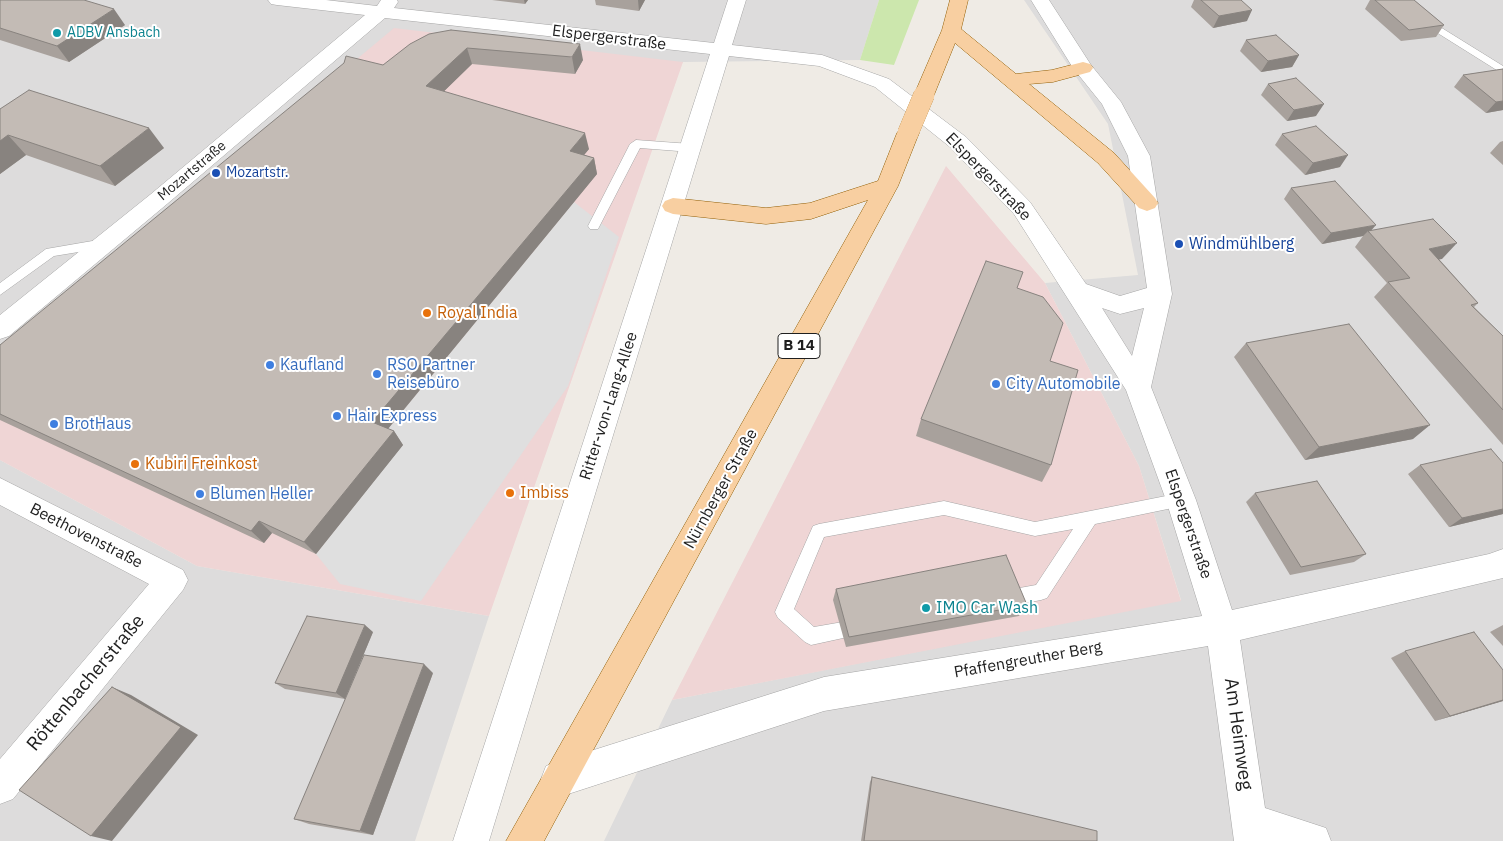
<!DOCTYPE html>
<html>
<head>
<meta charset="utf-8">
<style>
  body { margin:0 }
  canvas { display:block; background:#efebe5 }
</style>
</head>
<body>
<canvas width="1503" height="841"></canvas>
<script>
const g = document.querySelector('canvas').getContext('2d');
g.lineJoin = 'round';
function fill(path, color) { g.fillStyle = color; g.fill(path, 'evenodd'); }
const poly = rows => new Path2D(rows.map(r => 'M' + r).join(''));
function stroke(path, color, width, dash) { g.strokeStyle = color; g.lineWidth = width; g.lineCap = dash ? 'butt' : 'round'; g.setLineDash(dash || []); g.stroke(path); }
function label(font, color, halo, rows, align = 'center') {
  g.font = font + ' "IBM Plex Sans",sans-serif'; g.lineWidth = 4; g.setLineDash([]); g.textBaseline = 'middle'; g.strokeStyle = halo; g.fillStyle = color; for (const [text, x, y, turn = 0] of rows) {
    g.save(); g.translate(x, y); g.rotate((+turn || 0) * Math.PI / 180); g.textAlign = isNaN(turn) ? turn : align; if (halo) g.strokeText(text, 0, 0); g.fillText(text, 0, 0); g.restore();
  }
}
fill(poly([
  [0,0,879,0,860,60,683,62,0,358],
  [1024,0,1503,0,1503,841,604,841,672,700,1181,600,1139,466,1045,283,1138,275,1108,124],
  [0,460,197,566,489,616,415,841,0,841]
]), '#dddcdc');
fill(poly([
  [394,28,683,62,489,616,197,566,0,460,0,358],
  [946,166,1045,283,1139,466,1181,601,672,700]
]), '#efd5d5');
fill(poly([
  [879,0,919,0,894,65,860,60]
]), '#cce7ad');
fill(poly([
  [574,202,619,237,568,386,421,601,340,584,316,554,402,445,382,436]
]), '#dfdfdf');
const lane = poly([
  [1424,17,1503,66,1503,74,1420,22,1419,20,1424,17],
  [636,140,691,144,697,148,691,152,640,148,598,229,590,229,588,226,630,144,636,140],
  [104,239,109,241,110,244,109,247,54,256,0,295,0,283,46,249,104,239],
  [1181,493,1187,495,1189,500,1187,505,1095,524,1047,598,1041,600,1003,607,997,605,994,599,997,593,1003,591,1036,585,1073,529,1035,536,944,515,824,537,794,609,814,627,860,619,866,621,869,627,866,633,811,645,805,642,778,618,775,612,813,526,819,524,944,501,1035,522,1181,493]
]);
const street = poly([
  [268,0,326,0,377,6,381,0,397,0,398,2,394,8,714,43,728,0,746,0,732,45,822,55,889,79,966,137,1030,202,1086,284,1120,296,1147,288,1128,156,1102,104,1073,68,1031,0,1049,0,1091,65,1121,102,1150,156,1172,294,1151,387,1196,500,1232,610,1489,554,1503,549,1503,578,1240,640,1265,808,1326,828,1331,841,1234,841,1208,646,824,711,559,797,546,792,541,779,546,766,559,761,824,677,1202,616,1166,500,1126,390,1014,214,950,147,875,87,819,66,729,56,489,841,453,841,710,54,385,18,167,204,9,336,0,339,0,315,151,194,365,15,277,5,271,4,268,0],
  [1102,308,1120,314,1144,308,1132,356,1102,308],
  [0,478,183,570,188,580,183,590,13,799,0,804,0,759,149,584,0,505,0,478]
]);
const primary = poly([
  [950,0,968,0,961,29,1016,74,1052,70,1083,62,1090,64,1093,68,1090,72,1053,82,1029,84,1114,153,1155,198,1158,203,1155,208,1147,211,1139,208,1098,163,955,43,934,95,931,99,924,101,917,99,914,95,942,30,950,0],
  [908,126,915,128,919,133,898,186,544,841,506,841,868,200,811,219,766,224,673,214,665,211,662,206,665,201,673,198,766,208,810,203,878,181,897,133,901,128,908,126]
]);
stroke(lane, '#a6a6a6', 1);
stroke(street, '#a6a6a6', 1);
stroke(primary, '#935f06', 1);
fill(lane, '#fff');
fill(street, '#fff');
fill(primary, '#f8cfa1');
const primaryBridge = poly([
  [908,133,924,95]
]);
stroke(primaryBridge, '#935f06', 21, []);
stroke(primaryBridge, '#f8cfa1', 21);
fill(poly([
  [0,0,125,25,69,62,0,40],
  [492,0,528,0,525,4],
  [595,0,645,0,639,11,596,5],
  [1194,0,1241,0,1247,21,1213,28,1191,7],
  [1370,0,1414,0,1444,25,1436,37,1401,41,1365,9],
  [451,30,583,60,575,74,472,64,443,92,589,149,584,155,594,158,597,174,388,429,394,431,403,445,316,554,272,533,264,543,0,420,0,345,383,65],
  [1246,40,1299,55,1292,67,1261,72,1240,51],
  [1503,69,1503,110,1486,113,1454,87,1463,75],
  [1268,84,1316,116,1287,121,1261,95],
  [0,109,164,148,115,186,26,155,0,174],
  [1282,134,1340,167,1305,175,1275,145],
  [1503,141,1503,165,1490,153,1500,142],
  [1291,188,1371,230,1442,259,1439,259,1478,303,1474,307,1503,336,1503,445,1374,297,1387,283,1355,247,1363,236,1322,244,1284,199],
  [1017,288,1050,361,1051,465,1042,482,916,436,921,419],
  [1246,343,1413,439,1305,460,1234,357],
  [1503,463,1503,514,1449,527,1408,474,1420,465],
  [1255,493,1366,554,1354,562,1290,575,1246,502],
  [836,589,1027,605,1019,616,846,647,833,600],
  [1503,625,1503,646,1490,632],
  [373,632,345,699,285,689,275,683],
  [1405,651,1503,670,1503,701,1435,721,1391,658],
  [433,673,373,835,309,824,294,819],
  [872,777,1097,841,861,841,870,782]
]), '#a8a19c');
fill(poly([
  [524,0,528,0,525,4],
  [638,0,645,0,639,11],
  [114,9,125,25,69,62,57,46],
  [1252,10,1247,21,1213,28,1219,16],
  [580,44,583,60,575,74,572,57],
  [467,48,472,64,432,103,426,86],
  [1299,55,1292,67,1261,72,1268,61],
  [1503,101,1503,110,1486,113,1496,102],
  [1324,104,1316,116,1287,121,1294,110],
  [149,128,164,148,115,186,100,166],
  [585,133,589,149,574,167,570,151],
  [8,135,26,155,0,174,0,141],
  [1348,155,1340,167,1305,175,1313,163],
  [594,158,597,174,382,436,372,422],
  [1376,225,1369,233,1368,231,1363,236,1322,244,1331,233],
  [1457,243,1442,259,1415,264,1429,249],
  [1430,425,1413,439,1305,460,1319,447],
  [394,431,403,445,316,554,304,542],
  [1503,509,1503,514,1449,527,1462,518],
  [259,521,272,533,264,543,251,531],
  [365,625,373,632,345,699,336,693],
  [424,664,433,673,373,835,360,831],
  [112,687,131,695,198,735,112,841,91,836],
  [1503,700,1503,701,1435,721,1450,716]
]), '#88837f');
const building = poly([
  [0,0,84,0,114,9,57,46,0,28,0,0],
  [1201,0,1241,0,1252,10,1219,16,1201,0],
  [1375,0,1414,0,1444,25,1409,30,1375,0],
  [451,30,580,44,572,57,467,48,426,86,585,133,570,151,594,158,372,422,394,431,304,542,259,521,251,531,0,414,0,345,344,63,346,56,383,65,410,44,429,34,451,30],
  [1276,35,1299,55,1268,61,1246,40,1276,35],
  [1503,69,1503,101,1496,102,1463,75,1503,69],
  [1296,78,1324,104,1294,110,1268,84,1296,78],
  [29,90,149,128,100,166,8,135,0,141,0,109,29,90],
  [1316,126,1348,155,1313,163,1282,134,1316,126],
  [1335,181,1376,225,1331,233,1291,188,1335,181],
  [1433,219,1457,243,1429,249,1478,303,1471,305,1503,336,1503,410,1388,282,1410,278,1368,231,1433,219],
  [986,261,1023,272,1017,288,1043,297,1063,323,1050,361,1078,370,1051,465,921,419,986,261],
  [1349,324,1430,425,1319,447,1246,343,1349,324],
  [1491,449,1503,463,1503,509,1462,518,1420,465,1491,449],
  [1317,481,1366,554,1301,567,1255,493,1317,481],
  [1006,555,1027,605,849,637,836,589,1006,555],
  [307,616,365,625,336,693,275,683,307,616],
  [1474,632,1503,670,1503,700,1450,716,1405,651,1474,632],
  [364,655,424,664,360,831,294,819,364,655],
  [112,687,181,727,91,836,19,790,112,687],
  [872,777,1097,831,1097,841,864,841,872,777]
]);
fill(building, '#c3bbb5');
stroke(building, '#88837f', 1);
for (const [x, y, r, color] of [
  [57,33,5,"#0f9aa8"],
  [216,173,5,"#1a4fb4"],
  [1179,244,5,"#1a4fb4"],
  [427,313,5,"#e8710a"],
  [270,365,5,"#3f7fe0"],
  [377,374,5,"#3f7fe0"],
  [996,384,5,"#3f7fe0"],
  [337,416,5,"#3f7fe0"],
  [54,424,5,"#3f7fe0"],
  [135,464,5,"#e8710a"],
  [510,493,5,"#e8710a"],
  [200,494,5,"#3f7fe0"],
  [926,608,5,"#0f9aa8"]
]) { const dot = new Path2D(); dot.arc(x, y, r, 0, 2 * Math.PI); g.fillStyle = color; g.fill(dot); stroke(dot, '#fff', 2); }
label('14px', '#0d838f', '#fff', [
  ["ADBV Ansbach",67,33]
], 'left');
label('14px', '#1f1f1f', '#fff', [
  ["Mozartstraße",192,171,-40]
]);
label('14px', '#164399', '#fff', [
  ["Mozartstr.",226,173]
], 'left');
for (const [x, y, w] of [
  [799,346,42]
]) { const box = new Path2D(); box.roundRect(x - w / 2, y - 12.5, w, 25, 4); g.fillStyle = '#fff'; g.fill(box); stroke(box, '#1f1f1f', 1); }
label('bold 15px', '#1f1f1f', null, [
  ["B 14",799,346]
]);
label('16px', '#1f1f1f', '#fff', [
  ["Elspergerstraße",609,38,7],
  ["Elspergerstraße",988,177,46],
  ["Ritter-von-Lang-Allee",609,406,-72],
  ["Nürnberger Straße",721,489,-61],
  ["Elspergerstraße",1188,524,71],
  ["Beethovenstraße",86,536,27],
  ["Pfaffengreuther Berg",1028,660,-10]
]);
label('16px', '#164399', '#fff', [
  ["Windmühlberg",1189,244]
], 'left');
label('16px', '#c56008', '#fff', [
  ["Royal India",437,313],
  ["Kubiri Freinkost",145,464],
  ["Imbiss",520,493]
], 'left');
label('16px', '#366cbe', '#fff', [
  ["Kaufland",280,365],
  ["RSO Partner",387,365],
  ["Reisebüro",387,383],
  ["City Automobile",1006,384],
  ["Hair Express",347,416],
  ["BrotHaus",64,424],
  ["Blumen Heller",210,494]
], 'left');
label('16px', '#0d838f', '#fff', [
  ["IMO Car Wash",936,608]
], 'left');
label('19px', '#1f1f1f', '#fff', [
  ["Röttenbacherstraße",86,683,-50],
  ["Am Heimweg",1238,734,82]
]);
</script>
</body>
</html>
